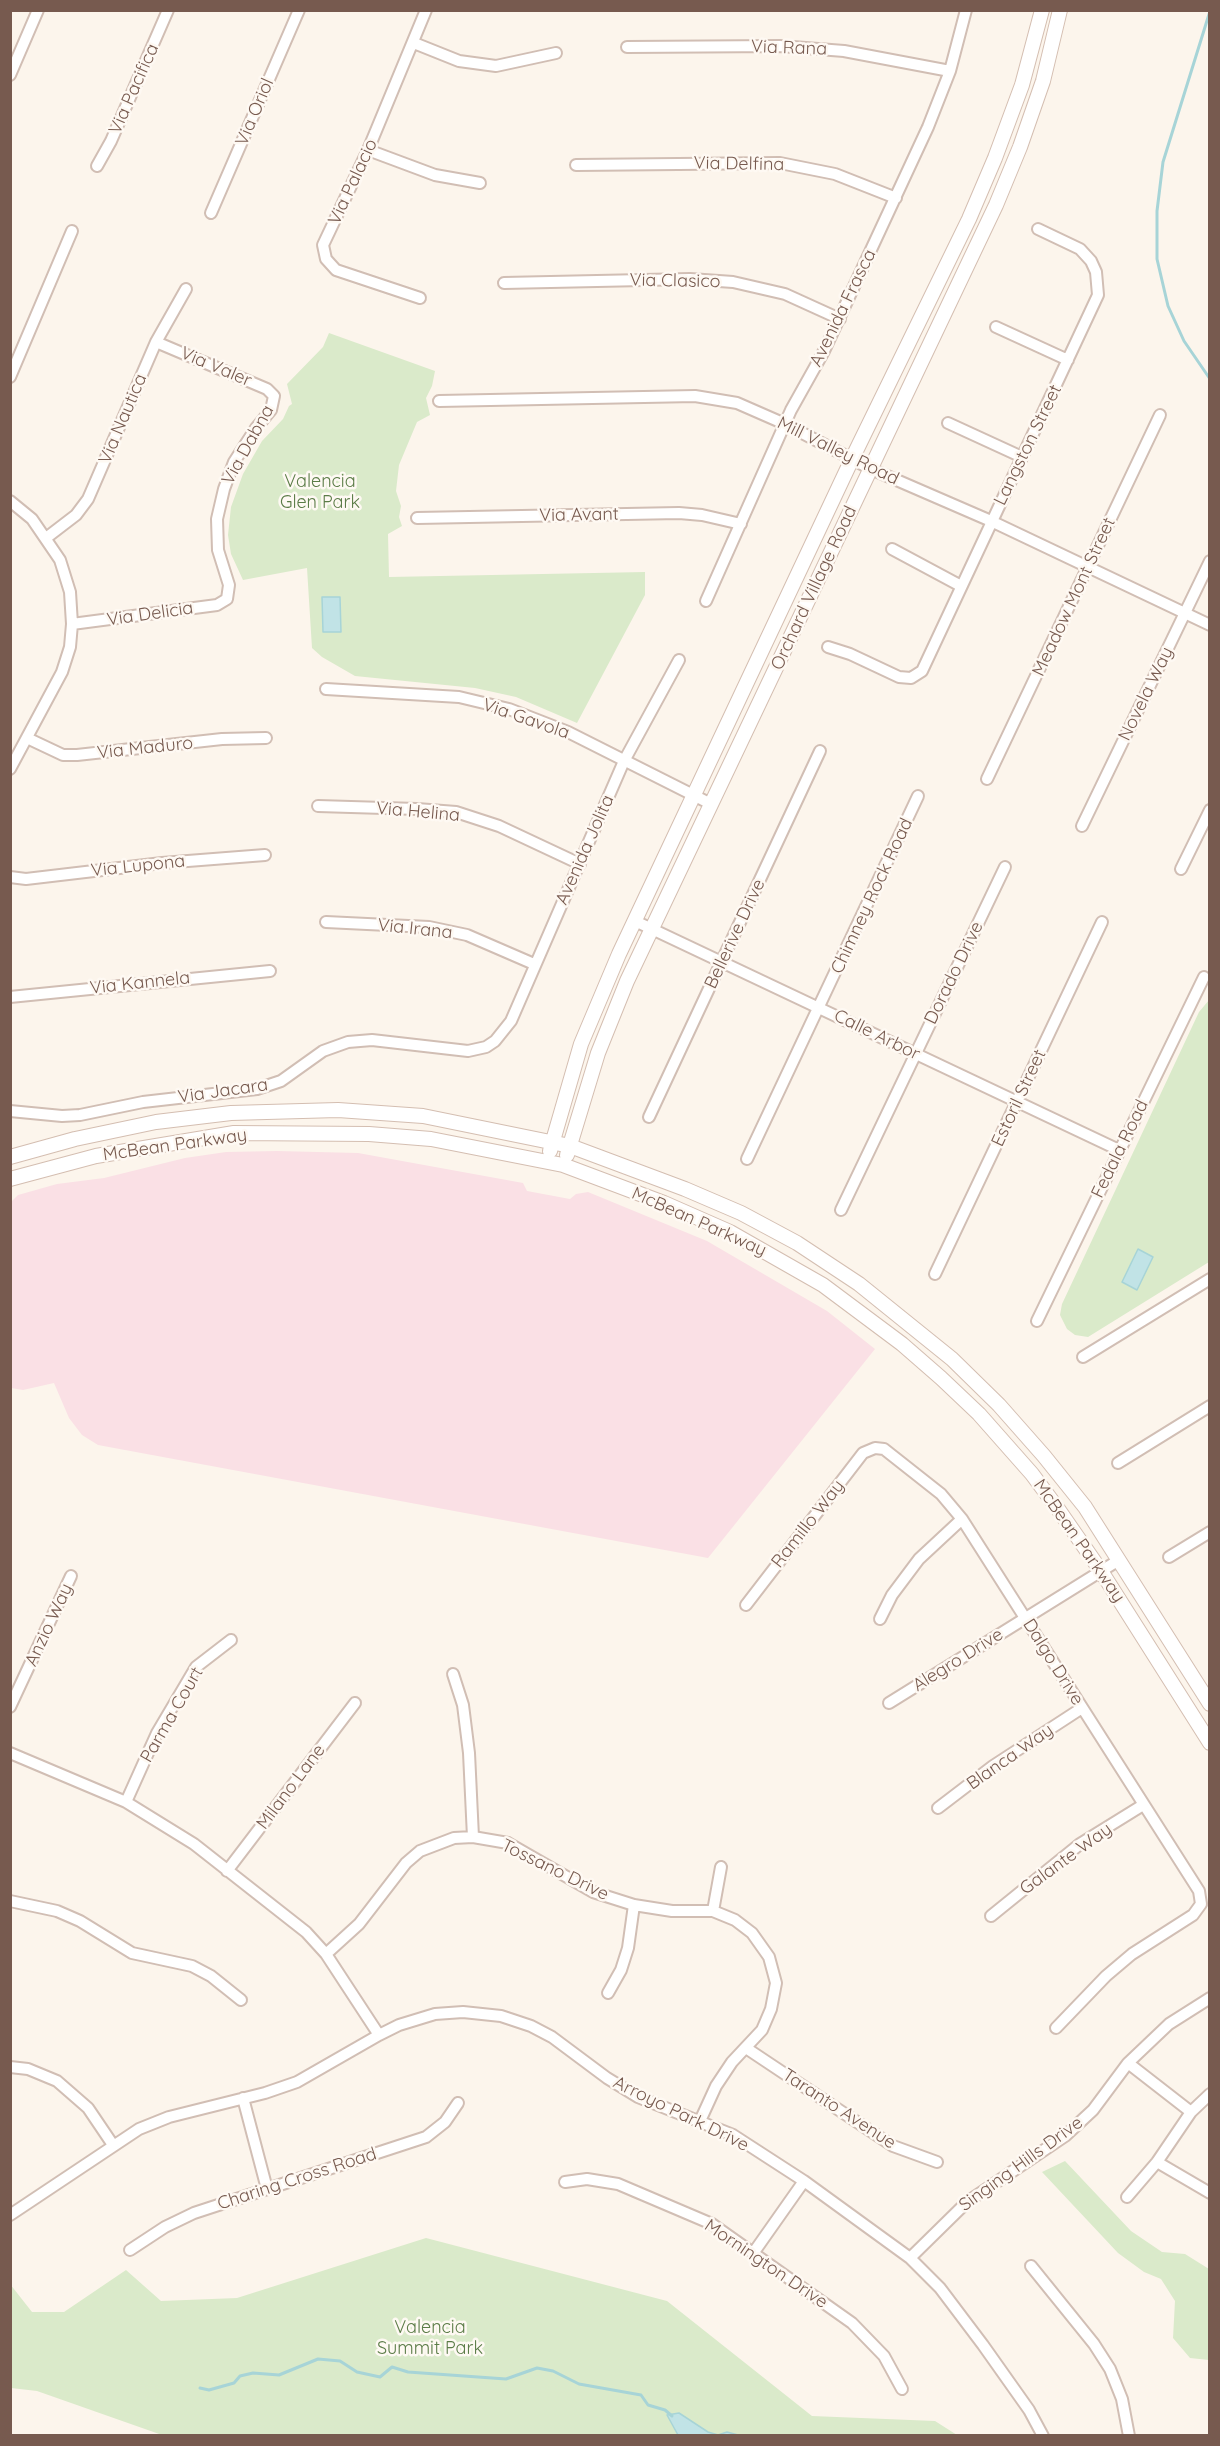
<!DOCTYPE html>
<html>
<head>
<meta charset="utf-8">
<style>
  body { margin:0 }
  #map { position:relative; width:1220px; height:2446px; overflow:hidden; background:#fcf5ec; font-family:Quicksand,sans-serif }
  canvas { display:block }
  .frame { position:absolute; inset:0; border:12px solid #775a4f; pointer-events:none }
</style>
</head>
<body>
<div id="map">
<canvas width="1220" height="2446"></canvas>
<div class="frame"></div>
</div>
<script>
const g = document.querySelector('canvas').getContext('2d');
g.lineJoin = 'round';
function fill(path, color) { g.fillStyle = color; g.fill(path, 'evenodd'); }
const poly = rows => new Path2D(rows.map(r => 'M' + r).join(''));
function stroke(path, color, width, dash) { g.strokeStyle = color; g.lineWidth = width; g.lineCap = dash ? 'butt' : 'round'; g.setLineDash(dash || []); g.stroke(path); }
function label(font, color, halo, rows, align = 'center') {
  g.font = font + ' Quicksand,sans-serif'; g.lineWidth = 5; g.setLineDash([]); g.textBaseline = 'middle'; g.strokeStyle = halo; g.fillStyle = color; for (const [text, x, y, turn = 0] of rows) {
    g.save(); g.translate(x, y); g.rotate((+turn || 0) * Math.PI / 180); g.textAlign = isNaN(turn) ? turn : align; if (halo) g.strokeText(text, 0, 0); g.fillText(text, 0, 0); g.restore();
  }
}
fill(poly([
  [277,1151,358,1153,523,1183,527,1191,570,1199,576,1194,588,1192,707,1241,827,1311,875,1349,708,1558,98,1445,82,1435,69,1418,54,1383,23,1390,11,1388,11,1202,18,1195,57,1184,104,1178,185,1158,226,1152]
]), '#fae0e5');
fill(poly([
  [329,333,435,371,432,386,426,398,430,415,417,422,399,465,396,491,401,506,399,517,402,526,388,534,389,577,645,572,645,595,577,723,516,697,475,688,355,676,322,657,312,648,307,568,243,580,231,554,228,535,231,507,243,474,262,441,283,419,289,406,292,404,287,384,323,347],
  [1209,1000,1209,1262,1088,1337,1075,1335,1067,1329,1060,1315,1062,1304,1199,1012],
  [1065,2161,1131,2231,1162,2252,1185,2254,1209,2269,1209,2360,1190,2358,1173,2338,1175,2301,1161,2279,1144,2272,1118,2253,1042,2172],
  [426,2238,667,2301,812,2416,935,2421,957,2435,162,2435,37,2391,11,2388,10,2284,32,2312,64,2312,126,2270,161,2301,237,2298]
]), '#daeaca');
const water = poly([
  [322,597,340,597,341,632,323,632,322,597],
  [1138,1249,1153,1257,1137,1290,1122,1282,1138,1249],
  [679,2413,708,2432,718,2435,727,2432,738,2435,678,2435,667,2415,679,2413]
]);
fill(water, '#c1e3e6');
stroke(water, '#a7d4d7', 1.5);
stroke(poly([
  [1210,11,1163,162,1157,211,1157,259,1168,306,1184,341,1210,379],
  [200,2388,209,2390,234,2383,240,2376,253,2373,279,2375,318,2359,340,2361,357,2372,380,2377,392,2367,408,2372,506,2379,537,2368,553,2371,579,2384,641,2395,648,2405,665,2410,672,2416]
]), '#a7d4d7', 3);
const street = poly([
  [414,43,459,61,496,66,556,53],
  [627,47,780,46,844,51,950,71],
  [10,75,38,10],
  [368,150,435,175,480,183],
  [576,165,780,163,835,174,896,198],
  [97,166,111,141,168,10],
  [211,213,299,10],
  [504,283,690,279,733,282,785,294,840,319],
  [420,298,336,270,326,259,323,245,368,150,426,10],
  [996,327,1068,360],
  [10,377,72,231],
  [439,401,695,396,737,403,785,424,871,469,991,521,1210,625],
  [948,423,1022,457],
  [10,501,32,519,60,560,70,592,72,624,70,647,62,672,10,769],
  [417,518,679,513,702,515,741,524],
  [46,538,76,515,88,499,156,342,186,289],
  [892,549,961,586],
  [706,601,791,410,824,351,928,127,950,71,966,10],
  [72,624,217,605,227,599,229,585,218,550,217,519,224,489,234,462,256,428,271,410,274,396,267,389,156,342],
  [828,647,850,654,899,677,911,678,922,671,1098,295,1096,272,1091,261,1080,249,1038,229],
  [326,689,459,697,509,709,568,732,711,804],
  [27,738,63,755,77,755,222,739,266,738],
  [987,779,1160,415],
  [318,806,417,809,456,812,499,826,580,864],
  [1082,826,1210,561],
  [1181,869,1210,810],
  [10,877,26,879,162,863,265,855],
  [635,921,1119,1150],
  [326,922,429,927,467,935,534,964],
  [10,997,270,971],
  [10,1111,62,1116,80,1115,143,1102,257,1089,281,1081,323,1051,348,1042,372,1040,468,1051,486,1047,495,1041,511,1021,624,761,679,660],
  [649,1117,820,751],
  [747,1159,918,796],
  [841,1210,1005,867],
  [935,1274,1102,922],
  [1037,1321,1204,977],
  [1083,1357,1210,1279],
  [1118,1463,1210,1406],
  [1169,1557,1210,1532],
  [746,1605,863,1453,875,1448,884,1449,941,1494,962,1519,1199,1891,1201,1904,1193,1915,1132,1954,1106,1976,1056,2028],
  [880,1619,892,1595,919,1559,962,1519],
  [453,1674,463,1705,469,1753,473,1837],
  [889,1703,1119,1560],
  [10,1707,71,1576],
  [10,1753,126,1802,194,1844,306,1932,326,1954,379,2035],
  [126,1802,157,1733,196,1667,231,1640],
  [938,1808,993,1766,1082,1708],
  [227,1871,355,1703],
  [10,1901,57,1911,80,1921,132,1953,192,1966,211,1976,241,2000],
  [713,1911,721,1867],
  [991,1916,1080,1844,1143,1805],
  [326,1954,359,1924,406,1863,420,1851,454,1838,473,1837,508,1843,593,1892,634,1905,672,1911,713,1911,735,1920,752,1933,769,1957,776,1983,771,2009,762,2030,732,2062,716,2086,700,2121],
  [608,1993,621,1970,628,1948,634,1905],
  [746,2048,893,2146,937,2162],
  [1128,2063,1191,2112],
  [10,2067,28,2069,57,2081,88,2108,113,2145],
  [243,2098,267,2189],
  [1157,2162,1210,2193],
  [565,2182,587,2179,618,2184,712,2224,852,2323,884,2356,902,2389],
  [1127,2197,1157,2162,1191,2112,1210,2094],
  [10,2215,139,2129,169,2117,265,2093,297,2082,379,2035,399,2025,435,2014,463,2012,501,2016,531,2026,552,2037,607,2078,638,2097,733,2135,804,2181,910,2258,940,2288,983,2345,1029,2410,1043,2436],
  [130,2250,165,2227,194,2213,426,2137,445,2122,458,2103],
  [754,2252,804,2181],
  [910,2258,967,2202,1065,2136,1093,2110,1128,2063,1169,2024,1210,1998],
  [1031,2266,1094,2344,1110,2369,1122,2399,1129,2436]
]);
const secondary = poly([
  [550,1151,581,1044,619,954,852,459,969,219,995,158,1022,85,1042,10],
  [567,1155,598,1053,627,981,996,205,1020,147,1043,81,1060,10],
  [10,1157,75,1139,156,1122,231,1113,338,1110,423,1116,570,1146,685,1189,741,1213,797,1243,859,1284,952,1359,999,1405,1044,1456,1085,1507,1210,1704],
  [10,1179,96,1156,234,1133,369,1134,431,1139,563,1165,664,1203,730,1232,823,1285,902,1344,941,1378,979,1414,1032,1474,1058,1509,1101,1571,1210,1743]
]);
stroke(street, '#d1beb4', 14);
stroke(secondary, '#d4beb1', 16);
stroke(street, '#fff', 10);
stroke(secondary, '#fff', 14);
label('18px', '#775a4f', '#fef9f3', [
  ["Via Rana",789,48,2],
  ["Via Pacifica",134,89,-66],
  ["Via Oriol",255,112,-67],
  ["Via Delfina",739,164,1],
  ["Via Palacio",353,182,-65],
  ["Via Clasico",675,281,1],
  ["Avenida Frasca",843,308,-64],
  ["Via Valer",216,367,23],
  ["Via Nautica",123,419,-67],
  ["Via Dabna",248,445,-61],
  ["Langston Street",1028,445,-64],
  ["Mill Valley Road",838,451,26],
  ["Via Avant",579,515,-1],
  ["Orchard Village Road",814,588,-65],
  ["Meadow Mont Street",1074,597,-65],
  ["Via Delicia",150,614,-8],
  ["Novela Way",1146,694,-64],
  ["Via Gavola",526,719,19],
  ["Via Maduro",145,748,-6],
  ["Via Helina",418,812,5],
  ["Avenida Jolita",585,850,-66],
  ["Via Lupona",138,866,-6],
  ["Chimney Rock Road",872,896,-65],
  ["Via Irana",415,929,6],
  ["Bellerive Drive",735,934,-65],
  ["Dorado Drive",954,973,-64],
  ["Via Kannela",140,983,-6],
  ["Calle Arbor",877,1035,26],
  ["Via Jacara",223,1091,-8],
  ["Estoril Street",1019,1098,-65],
  ["McBean Parkway",175,1145,-8],
  ["Fedala Road",1120,1149,-64],
  ["McBean Parkway",699,1222,24],
  ["Ramillo Way",808,1524,-52],
  ["McBean Parkway",1079,1541,55],
  ["Anzio Way",49,1625,-65],
  ["Alegro Drive",958,1660,-32],
  ["Dalgo Drive",1053,1662,58],
  ["Parma Court",172,1715,-60],
  ["Blanca Way",1010,1757,-35],
  ["Milano Lane",291,1787,-53],
  ["Galante Way",1066,1859,-36],
  ["Tossano Drive",555,1870,26],
  ["Taranto Avenue",839,2109,33],
  ["Arroyo Park Drive",681,2114,26],
  ["Singing Hills Drive",1021,2164,-36],
  ["Charing Cross Road",297,2179,-18],
  ["Mornington Drive",766,2264,34]
]);
label('18px', '#5b7c47', '#fef9f3', [
  ["Valencia",320,482],
  ["Glen Park",320,503],
  ["Valencia",430,2328],
  ["Summit Park",430,2349]
]);
</script>
</body>
</html>
